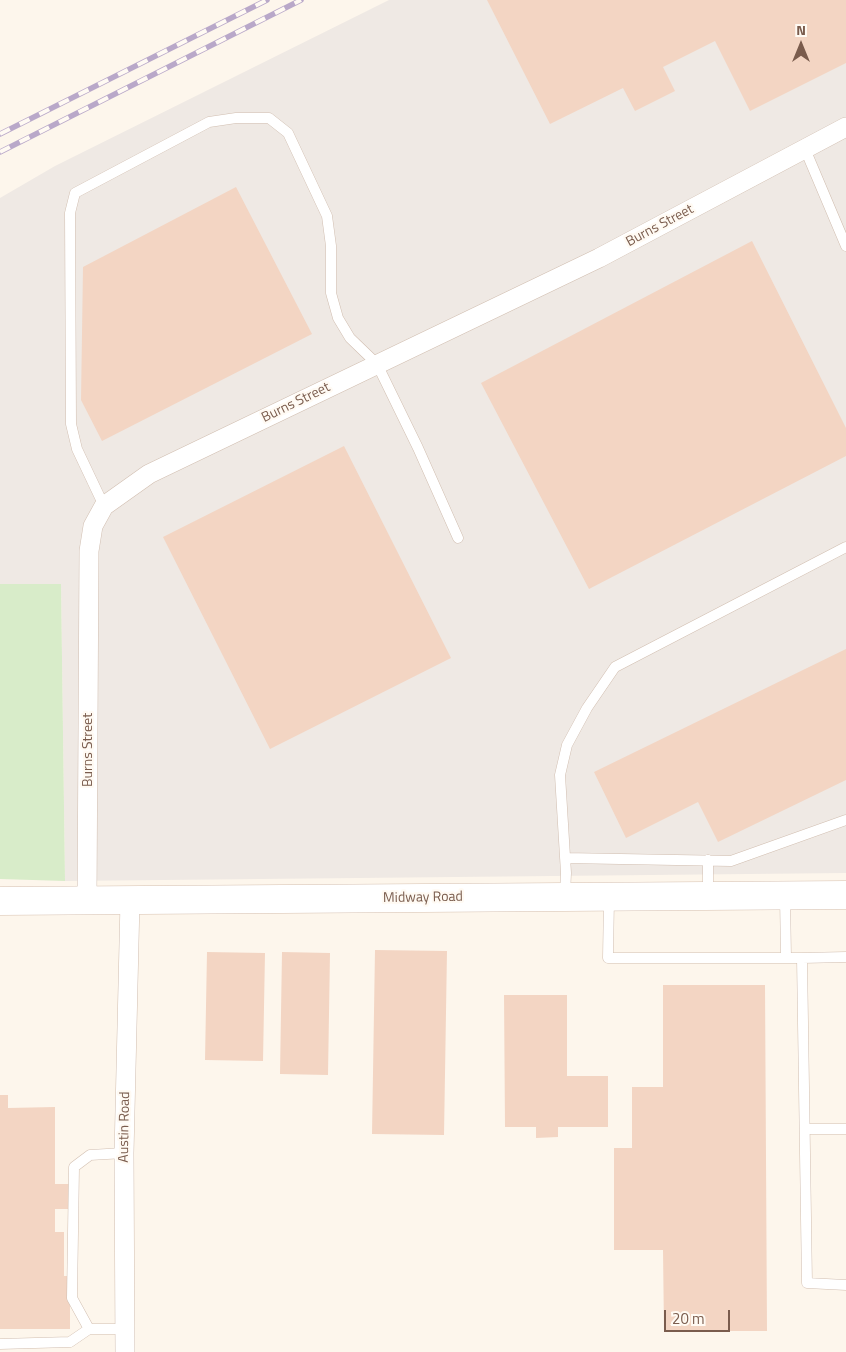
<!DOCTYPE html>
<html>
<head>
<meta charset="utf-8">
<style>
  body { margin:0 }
  #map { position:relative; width:846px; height:1352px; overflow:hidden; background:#fdf6ec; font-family:"Titillium Web",sans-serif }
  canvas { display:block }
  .north { position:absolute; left:776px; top:20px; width:50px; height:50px; -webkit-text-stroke:4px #fffaf3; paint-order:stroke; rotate:0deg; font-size:14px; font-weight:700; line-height:20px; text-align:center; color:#7a5c4d }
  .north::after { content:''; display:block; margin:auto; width:18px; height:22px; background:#7a5c4d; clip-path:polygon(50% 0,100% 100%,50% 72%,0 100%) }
  .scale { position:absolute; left:664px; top:1310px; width:66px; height:22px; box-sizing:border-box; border:2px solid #7a5c4d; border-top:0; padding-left:6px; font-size:15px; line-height:18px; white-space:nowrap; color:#7a5c4d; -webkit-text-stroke:4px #fffaf3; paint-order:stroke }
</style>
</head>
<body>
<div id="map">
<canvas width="846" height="1352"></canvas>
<div class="north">N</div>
<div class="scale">20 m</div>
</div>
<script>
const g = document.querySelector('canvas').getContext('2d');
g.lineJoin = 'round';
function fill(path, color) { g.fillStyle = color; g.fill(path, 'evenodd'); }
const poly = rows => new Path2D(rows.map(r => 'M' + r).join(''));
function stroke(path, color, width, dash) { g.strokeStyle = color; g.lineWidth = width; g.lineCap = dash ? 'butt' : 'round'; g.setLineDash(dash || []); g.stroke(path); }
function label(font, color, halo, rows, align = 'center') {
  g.font = font + ' "Titillium Web",sans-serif'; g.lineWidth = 4.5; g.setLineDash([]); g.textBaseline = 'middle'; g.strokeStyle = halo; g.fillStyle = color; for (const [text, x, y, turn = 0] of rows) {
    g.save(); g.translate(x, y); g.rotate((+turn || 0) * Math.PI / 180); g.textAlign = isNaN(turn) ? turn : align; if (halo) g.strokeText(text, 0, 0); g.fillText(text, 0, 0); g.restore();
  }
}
fill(poly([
  [389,0,846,0,846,873,65,881,61,585,0,584,0,198,55,166]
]), '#efe9e4');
fill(poly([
  [0,584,61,584,65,881,0,879]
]), '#d8ecc9');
fill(poly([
  [487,0,846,0,846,63,750,111,715,41,663,67,675,91,635,111,623,88,550,124],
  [236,187,312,334,102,441,81,400,83,267],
  [752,241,846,428,846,456,589,589,481,383],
  [344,446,451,658,270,749,163,537],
  [846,649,846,780,718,842,698,802,626,838,594,772],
  [375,950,447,951,444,1135,372,1134],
  [207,952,265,953,263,1061,205,1060],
  [282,952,330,953,328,1075,280,1074],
  [663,985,765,985,767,1331,664,1331,663,1250,614,1250,614,1148,632,1148,632,1087,663,1087],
  [504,995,567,995,567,1076,608,1076,608,1127,558,1127,558,1137,536,1138,536,1127,505,1127],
  [0,1095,8,1095,8,1108,55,1107,55,1184,70,1184,70,1209,55,1209,55,1232,64,1232,64,1276,70,1276,70,1329,0,1329]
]), '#f3d5c3');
const service = poly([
  [805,149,846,246],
  [104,506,77,449,71,424,70,213,75,193,209,122,236,118,269,118,288,133,327,216,331,246,331,293,338,318,350,338,377,364,418,448,458,538],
  [565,858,731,861,846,820],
  [708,894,708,860],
  [565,895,566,873,560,775,567,745,587,708,615,667,846,547],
  [785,896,786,958],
  [609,898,608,958,802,958,807,1283,846,1285],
  [802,958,846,957],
  [805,1129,846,1129],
  [89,1329,72,1298,74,1167,90,1155,124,1153],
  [0,1344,70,1342,89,1329,124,1329]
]);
const minor = poly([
  [87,901,89,551,93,526,104,506,149,474,599,258,846,127],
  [125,1352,124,1153,130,901]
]);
const secondary = poly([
  [0,901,846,895]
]);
stroke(service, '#d1beb0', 11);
stroke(minor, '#d1beb0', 20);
stroke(secondary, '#d6c0b0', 29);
stroke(service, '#fff', 10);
stroke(minor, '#fff', 19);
stroke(secondary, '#fff', 28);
const rail = poly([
  [0,134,267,0],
  [0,152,301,0]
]);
stroke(rail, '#b9a8c9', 5.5);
stroke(rail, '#fffaf3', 4, [11]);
label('14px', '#7a5c4d', '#fffaf3', [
  ["Burns Street",660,226,-28],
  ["Burns Street",296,403,-26],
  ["Burns Street",89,750,-90],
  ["Midway Road",423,898,-1],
  ["Austin Road",125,1127,-89]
]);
</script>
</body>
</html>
